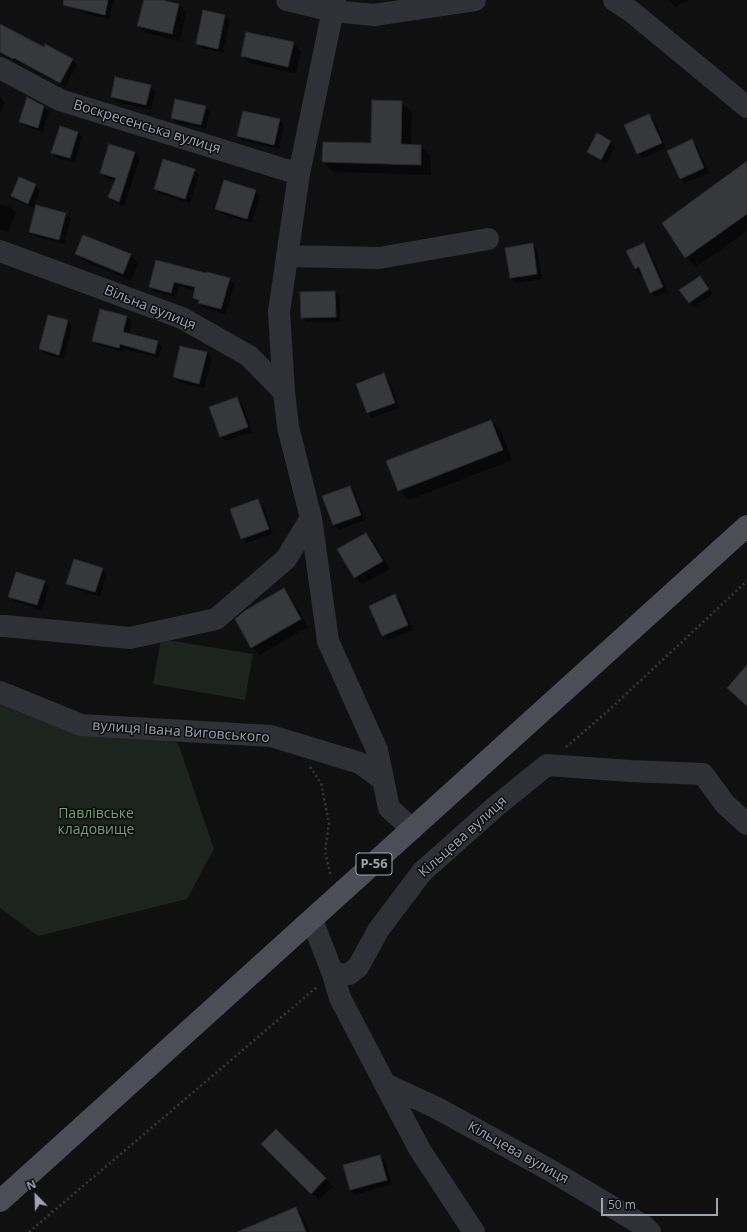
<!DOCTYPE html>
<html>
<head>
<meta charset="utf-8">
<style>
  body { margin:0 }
  #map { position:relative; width:747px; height:1232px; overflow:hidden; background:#101011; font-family:"Open Sans",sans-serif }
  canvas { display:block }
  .north { position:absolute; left:16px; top:1176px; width:40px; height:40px; -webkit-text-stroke:3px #0b0b0c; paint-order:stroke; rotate:337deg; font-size:11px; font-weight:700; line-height:16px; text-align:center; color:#9fa4b4 }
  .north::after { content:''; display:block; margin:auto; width:14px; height:18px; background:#9fa4b4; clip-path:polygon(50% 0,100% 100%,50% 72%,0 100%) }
  .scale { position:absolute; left:601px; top:1198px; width:117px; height:18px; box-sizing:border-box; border:2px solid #9fa4b4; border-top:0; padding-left:5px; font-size:12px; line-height:14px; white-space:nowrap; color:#9fa4b4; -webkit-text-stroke:3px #0b0b0c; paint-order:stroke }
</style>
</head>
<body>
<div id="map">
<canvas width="747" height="1232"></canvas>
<div class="north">N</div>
<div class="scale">50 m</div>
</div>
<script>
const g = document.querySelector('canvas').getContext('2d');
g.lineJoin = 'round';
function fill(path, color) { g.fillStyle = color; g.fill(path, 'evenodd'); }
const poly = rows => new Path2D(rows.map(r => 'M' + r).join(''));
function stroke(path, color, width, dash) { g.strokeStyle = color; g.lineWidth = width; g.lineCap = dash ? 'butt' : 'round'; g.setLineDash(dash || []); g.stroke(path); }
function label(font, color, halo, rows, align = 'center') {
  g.font = font + ' "Open Sans",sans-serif'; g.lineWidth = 3; g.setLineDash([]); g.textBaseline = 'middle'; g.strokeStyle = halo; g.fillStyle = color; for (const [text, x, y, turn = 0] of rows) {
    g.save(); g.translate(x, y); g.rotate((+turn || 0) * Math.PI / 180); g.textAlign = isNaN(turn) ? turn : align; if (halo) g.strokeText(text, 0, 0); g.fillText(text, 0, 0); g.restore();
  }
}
fill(poly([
  [161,639,253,654,245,700,153,684],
  [0,701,178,743,214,849,187,899,38,936,0,908]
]), '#1c241d');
fill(poly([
  [79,0,114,0,109,19,83,13,78,8],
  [145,0,158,0,179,5,186,12,180,41,146,33,139,26],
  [669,0,690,0,675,7],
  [204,11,225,16,230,21,223,53,202,48,197,43],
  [0,25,44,49,72,60,77,65,65,87,19,62,18,63,0,54],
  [293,43,301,51,296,74,250,63,242,56],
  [150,86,155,91,151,110,117,102,112,97],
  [0,97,5,102,0,112],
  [28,98,44,107,49,112,43,132,26,127,21,122],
  [401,102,412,112,411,145,421,146,431,156,431,175,333,172,323,162,372,144],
  [205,107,210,112,206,129,177,123,172,118],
  [649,115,654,120,666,148,643,158,638,153],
  [279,120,284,125,279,149,243,141,238,136],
  [77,132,82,137,75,163,57,158,52,153],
  [692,141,697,146,709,173,685,183,680,178],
  [611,142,615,147,606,164,593,157,588,152],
  [135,153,140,158,124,206,114,202,109,197,115,181,106,178,101,173],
  [747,162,747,231,696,267,686,257],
  [194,170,199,175,190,203,160,194,155,189],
  [35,185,40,190,33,208,17,201,12,196],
  [255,191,260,196,252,223,222,214,217,209],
  [0,204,11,208,16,213,8,232,0,229],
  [66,214,71,219,64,244,35,236,30,232],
  [532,244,537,249,542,279,516,283,511,278,506,248],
  [644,244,649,249,668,292,656,297,651,292,642,273,640,274,635,269],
  [76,254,130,255,138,263,131,281,84,261],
  [207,274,229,279,234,284,226,314,204,308,194,298,196,290,179,286,176,297,155,292,150,287],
  [700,277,713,294,694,307,689,303],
  [335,292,340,297,340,322,307,322,302,317],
  [127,317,132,322,129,334,157,342,162,347,159,358,125,349,124,352,98,345,93,340],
  [68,321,72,326,64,359,45,354,40,349],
  [181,347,207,353,212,358,204,388,179,382,174,377],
  [384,375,389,380,399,408,372,418,367,413],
  [237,398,242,403,252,432,226,441,221,436],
  [491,421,501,431,512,460,409,500,399,490],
  [350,487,355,492,365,520,339,530,334,525],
  [258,501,263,506,273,534,246,543,242,538],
  [366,534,374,542,390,569,362,585,355,577],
  [102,569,107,574,100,597,72,588,67,583],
  [44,582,49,587,42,610,14,601,9,596],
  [284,589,291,597,308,627,260,655,252,647],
  [395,595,400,600,413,630,388,640,383,635],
  [276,1130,333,1187,319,1200,262,1144],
  [380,1156,385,1161,392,1184,355,1195,350,1190],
  [296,1208,303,1216,310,1232,251,1232]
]), '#0007');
const building = poly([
  [64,0,108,0,105,15,63,5,64,0],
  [144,0,162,0,179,4,172,34,137,26,144,0],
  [203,10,225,15,218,49,196,44,203,10],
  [0,24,44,47,45,44,73,59,60,83,14,58,13,59,0,52,0,24],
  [246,32,294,42,288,67,241,56,246,32],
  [115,77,151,85,146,105,111,97,115,77],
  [27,97,44,106,38,128,19,122,27,97],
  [175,99,206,106,201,125,171,118,175,99],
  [372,100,402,101,401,144,421,145,421,165,322,162,323,142,371,143,372,100],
  [243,111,280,119,274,145,237,136,243,111],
  [649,114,662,143,637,154,624,125,649,114],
  [60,126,78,132,70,158,51,153,60,126],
  [597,133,611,141,601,160,587,152,597,133],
  [692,139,704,168,680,179,667,151,692,139],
  [109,144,135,152,119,202,108,197,116,178,100,173,109,144],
  [163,159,195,169,185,199,154,189,163,159],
  [747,161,747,214,685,258,662,223,747,161],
  [19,177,36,184,28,204,11,196,19,177],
  [224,180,256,190,247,219,215,209,224,180],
  [36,205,66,213,59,240,29,232,36,205],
  [83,235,131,254,123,274,75,254,83,235],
  [533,243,537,274,510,278,505,248,533,243],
  [644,243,663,287,650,293,639,267,635,269,626,251,644,243],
  [156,260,206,273,207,272,230,278,221,309,198,303,199,300,193,298,195,287,174,282,171,293,149,287,156,260],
  [700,276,709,289,689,303,679,290,700,276],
  [335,291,336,317,301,318,300,292,335,291],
  [100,309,127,316,123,332,158,341,155,354,120,344,119,348,92,341,100,309],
  [48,315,68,320,59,355,39,349,48,315],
  [180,346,207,352,199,384,173,377,180,346],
  [384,373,395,403,367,413,356,384,384,373],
  [237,397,248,427,220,437,209,407,237,397],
  [491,420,503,450,398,491,386,461,491,420],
  [350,486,361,515,333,525,322,496,350,486],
  [258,499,269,529,241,539,230,509,258,499],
  [366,533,383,561,354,578,337,549,366,533],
  [74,559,103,568,95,592,66,584,74,559],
  [16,572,45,581,37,605,8,597,16,572],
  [284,588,301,619,251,648,235,619,246,610,284,588],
  [395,594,408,625,382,636,369,606,395,594],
  [747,665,747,706,727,688,747,665],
  [276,1129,326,1178,311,1194,261,1144,276,1129],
  [380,1155,387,1180,350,1190,343,1165,380,1155],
  [296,1207,306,1232,237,1232,296,1207]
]);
fill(building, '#37383c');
stroke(building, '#2a292d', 1);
stroke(poly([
  [566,747,608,711,747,581],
  [310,767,321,783,329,823,325,852,331,877],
  [29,1232,318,986]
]), '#36383e', 2.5, [2, 3]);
stroke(poly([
  [287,0,333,11,374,15,475,0],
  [335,0,299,174,279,312,284,392,288,427,311,518,328,641,377,750,389,808,412,829],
  [614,0,632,12,747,107],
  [0,68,60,100,299,174],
  [0,251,182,318,249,356,284,392],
  [287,256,379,258,488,239],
  [0,626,5,626,130,638,216,619,286,559,311,518],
  [0,692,81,725,271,736,360,763,383,780],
  [312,920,333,974],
  [385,1084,420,1150,474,1232],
  [650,1232,644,1226,555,1173,437,1108,385,1084,340,998,333,974,349,974,358,967,379,929,422,872,495,807,547,765,630,771,703,774,725,804,747,824]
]), '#303137', 22);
stroke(poly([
  [0,1201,747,526]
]), '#4c4d56', 22);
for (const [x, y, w] of [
  [374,864,36]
]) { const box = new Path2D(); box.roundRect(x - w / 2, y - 11, w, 22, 3); g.fillStyle = '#0b0b0c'; g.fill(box); stroke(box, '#9fa4b4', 1); }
label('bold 13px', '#9fa4b4', null, [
  ["Р-56",374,864]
]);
label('14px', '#9fa4b4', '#0b0b0c', [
  ["Воскресенська вулиця",147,127,17],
  ["Вільна вулиця",150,308,22],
  ["вулиця Івана Виговського",181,732,4],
  ["Кільцева вулиця",463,837,-42],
  ["Кільцева вулиця",518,1153,29]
]);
label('14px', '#74a17b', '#0b0b0c', [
  ["Павлівське",96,814],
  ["кладовище",96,830]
]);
</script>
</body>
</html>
